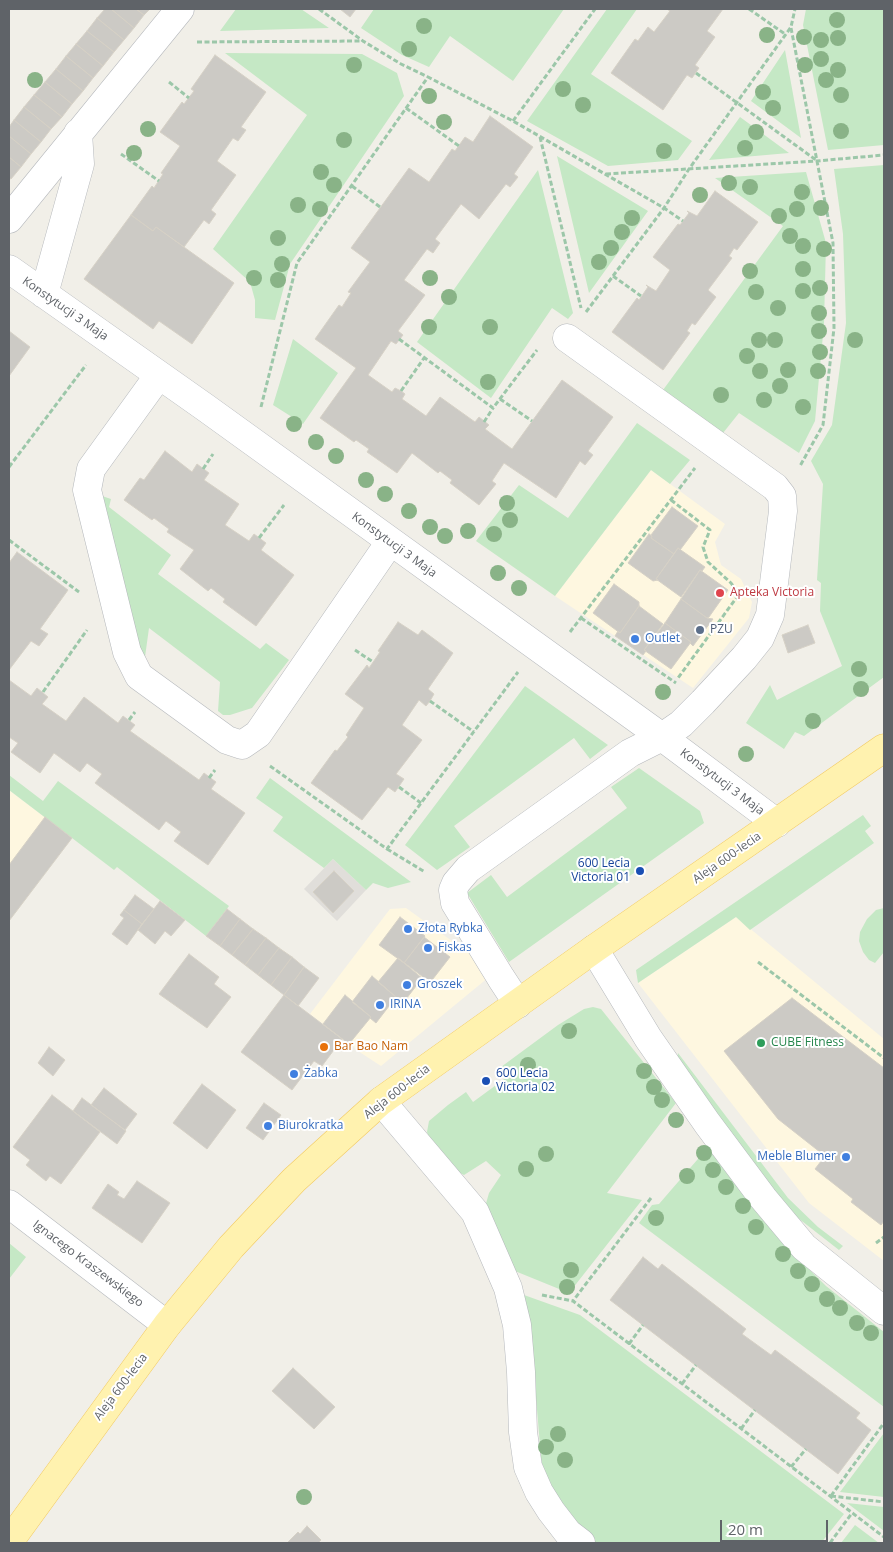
<!DOCTYPE html>
<html>
<head>
<meta charset="utf-8">
<style>
  body { margin:0 }
  #map { position:relative; width:893px; height:1552px; overflow:hidden; background:#f1efe8; font-family:"Open Sans",sans-serif }
  canvas { display:block }
  .frame { position:absolute; inset:0; border:10px solid #5f6368; pointer-events:none }
  .scale { position:absolute; left:720px; top:1520px; width:108px; height:22px; box-sizing:border-box; border:2px solid #5f6368; border-top:0; padding-left:6px; font-size:15px; line-height:18px; white-space:nowrap; color:#5f6368; -webkit-text-stroke:4px #fff; paint-order:stroke }
</style>
</head>
<body>
<div id="map">
<canvas width="893" height="1552"></canvas>
<div class="frame"></div>
<div class="scale">20 m</div>
</div>
<script>
const g = document.querySelector('canvas').getContext('2d');
g.lineJoin = 'round';
function fill(path, color) { g.fillStyle = color; g.fill(path, 'evenodd'); }
const poly = rows => new Path2D(rows.map(r => 'M' + r).join(''));
function stroke(path, color, width, dash) { g.strokeStyle = color; g.lineWidth = width; g.lineCap = dash ? 'butt' : 'round'; g.setLineDash(dash || []); g.stroke(path); }
function label(font, color, halo, rows, align = 'center') {
  g.font = font + ' "Open Sans",sans-serif'; g.lineWidth = 4; g.setLineDash([]); g.textBaseline = 'middle'; g.strokeStyle = halo; g.fillStyle = color; for (const [text, x, y, turn = 0] of rows) {
    g.save(); g.translate(x, y); g.rotate((+turn || 0) * Math.PI / 180); g.textAlign = isNaN(turn) ? turn : align; if (halo) g.strokeText(text, 0, 0); g.fillText(text, 0, 0); g.restore();
  }
}
fill(poly([
  [651,470,725,524,715,542,721,565,741,579,752,602,749,618,693,688,555,596],
  [9,790,72,838,9,921],
  [406,908,495,972,381,1066,361,1053,310,1014,390,909],
  [736,917,884,1039,884,1261,809,1203,638,983]
]), '#fef7e0');
fill(poly([
  [333,859,366,890,337,921,304,889]
]), '#e0deda');
fill(poly([
  [236,9,301,9,329,28,220,31],
  [374,9,564,9,513,81,450,36,429,67,402,55,361,28],
  [607,9,637,9,591,74,692,141,678,160,608,166,527,121],
  [806,9,884,9,884,145,828,150,803,25],
  [785,50,801,138,751,101],
  [225,53,362,54,397,73,404,96,290,264,275,320,255,318,255,300,250,282,213,249,307,115],
  [740,117,789,153,709,160],
  [557,156,648,211,589,293],
  [884,165,884,677,804,736,795,732,784,749,746,723,770,685,777,700,842,666,820,611,821,583,817,580,823,484,811,461,832,425,846,323,843,234,834,169],
  [538,170,573,313,568,319,552,308,491,398,417,342],
  [806,172,826,243,824,324,815,421,799,453,739,413,723,433,663,390,783,226,715,178],
  [293,339,338,373,303,424,273,405],
  [637,423,690,460,670,484,651,470,555,596,476,541,519,485,568,518],
  [102,496,111,499,109,507,171,555,158,574,260,649,266,643,289,660,252,708,230,715,223,715,218,711,220,682,149,628,145,657,139,647],
  [525,686,608,745,590,759,574,738,454,826,470,847,437,870,405,845],
  [639,768,700,811,704,823,509,962,467,893,491,875,507,897,627,808,611,787],
  [9,775,43,801,58,781,229,906,206,936,117,867,114,870,9,790],
  [270,778,411,882,388,888,373,883,366,890,333,859,324,868,273,831,283,817,256,798],
  [863,815,871,826,865,831,874,843,750,930,736,917,638,983,636,970],
  [884,908,884,952,875,963,869,960,863,952,859,941,860,932,867,919,876,910],
  [593,1007,601,1009,676,1103,607,1193,642,1200,569,1293,510,1269,485,1207,489,1193,501,1175,486,1161,464,1175,456,1171,431,1144,427,1132,429,1121,448,1105,466,1092,473,1102,507,1077,501,1067,558,1025,584,1009],
  [678,1053,788,1198,818,1227,843,1246,839,1250,789,1211,677,1062],
  [710,1145,785,1245,826,1286,884,1332,884,1407,639,1223,652,1205,659,1204],
  [9,1243,26,1257,9,1279],
  [524,1295,580,1315,844,1514,821,1543,596,1543,586,1535,543,1481,530,1326],
  [884,1433,884,1497,840,1492],
  [847,1503,884,1507,884,1531],
  [855,1525,879,1543,841,1543]
]), '#c5e8c5');
const building = poly([
  [105,9,111,9,134,28,124,40,97,18,105,9],
  [111,9,136,9,144,15,134,28,111,9],
  [136,9,150,9,144,15,136,9],
  [340,9,356,9,350,17,340,9],
  [667,9,723,9,707,31,715,37,695,65,699,68,692,78,687,75,663,110,611,73,635,39,638,41,648,27,654,32,670,11,667,9],
  [97,18,124,40,114,52,87,31,97,18],
  [87,31,114,52,103,66,76,44,87,31],
  [76,44,103,66,93,78,66,56,76,44],
  [215,55,266,92,241,127,246,130,238,141,233,138,217,161,236,175,211,210,216,214,209,224,204,220,184,247,156,227,153,231,131,215,152,186,154,188,163,174,161,173,180,146,160,132,182,102,184,104,194,91,191,89,215,55],
  [66,56,93,78,83,91,56,69,66,56],
  [56,69,83,91,72,104,45,82,56,69],
  [45,82,72,104,62,117,34,95,45,82],
  [34,95,62,117,51,129,24,107,34,95],
  [24,107,51,129,41,142,14,120,24,107],
  [490,116,533,147,514,174,518,177,510,187,506,184,479,219,461,204,435,239,440,243,433,253,427,249,404,280,425,295,398,331,403,335,396,344,391,341,368,375,392,392,395,388,401,391,405,394,402,399,426,416,440,397,475,422,479,417,489,425,485,429,512,449,562,380,613,417,588,451,593,455,585,465,580,461,556,498,504,463,492,481,496,484,479,505,450,483,452,480,440,471,438,473,412,453,397,473,367,452,369,449,356,440,354,442,320,418,356,368,315,339,339,305,342,307,351,293,348,292,370,262,351,248,409,168,429,182,452,149,455,151,465,137,473,142,490,116],
  [14,120,41,142,31,154,9,136,9,127,14,120],
  [9,136,31,154,21,167,9,157,9,136],
  [9,157,21,167,11,179,9,178,9,157],
  [715,191,758,222,737,250,734,248,729,256,732,258,708,290,716,297,695,325,692,323,687,331,690,333,663,370,612,332,637,298,639,300,648,287,646,285,656,291,670,270,653,257,678,224,680,225,689,213,687,211,697,216,715,191],
  [131,215,153,231,156,227,234,283,192,344,159,321,153,329,84,279,131,215],
  [9,331,30,347,9,376,9,331],
  [165,451,192,472,197,464,209,473,204,480,239,504,225,525,249,541,254,534,266,543,261,550,294,575,256,626,223,602,225,599,211,588,208,591,180,569,194,550,167,532,169,529,154,518,152,520,124,500,140,478,144,480,165,451],
  [672,507,698,526,680,550,678,548,674,554,651,538,652,536,651,535,672,507],
  [649,534,652,536,651,538,674,554,656,579,658,580,653,581,628,563,649,534],
  [678,548,705,567,702,571,700,570,681,597,656,579,678,548],
  [17,552,68,590,40,629,48,634,39,646,31,641,9,670,9,563,17,552],
  [700,570,728,590,709,617,707,618,681,599,700,570],
  [614,584,639,602,639,606,620,633,593,613,614,584],
  [681,599,707,618,713,619,693,646,690,643,691,642,665,623,681,599],
  [639,606,663,624,644,650,646,651,643,655,615,636,618,631,620,633,639,606],
  [398,622,418,635,422,630,453,653,428,689,434,694,430,701,426,706,419,700,402,725,422,740,396,774,404,779,395,792,388,787,362,820,311,783,335,750,337,751,348,737,346,735,364,708,345,694,367,665,369,668,380,652,378,651,398,622],
  [665,623,691,642,671,669,644,650,665,623],
  [808,625,815,643,788,653,782,635,808,625],
  [9,680,31,696,37,688,48,697,42,704,66,721,84,697,118,723,123,716,135,725,130,731,199,780,204,773,216,782,211,789,245,813,208,865,174,841,181,832,166,821,159,830,95,783,102,774,87,763,80,772,54,753,40,773,11,752,18,743,9,737,9,680],
  [45,817,72,838,9,921,9,865,45,817],
  [334,871,354,891,333,913,313,892,334,871],
  [135,895,154,909,142,924,124,910,135,895],
  [160,901,185,920,171,936,165,931,155,944,138,930,160,901],
  [227,909,240,919,220,946,206,936,227,909],
  [124,910,142,924,127,945,112,934,124,918,120,915,124,910],
  [400,917,425,936,404,963,379,945,400,917],
  [240,919,253,929,232,955,220,946,240,919],
  [253,929,266,938,245,965,232,955,253,929],
  [424,937,450,957,429,984,404,963,424,937],
  [266,938,279,948,258,975,245,965,266,938],
  [279,948,292,957,271,985,258,975,279,948],
  [189,954,219,977,214,984,231,997,207,1028,159,994,189,954],
  [292,957,304,967,284,995,271,985,292,957],
  [398,958,423,977,403,1003,378,982,398,958],
  [304,967,319,978,298,1006,284,995,304,967],
  [372,976,396,997,376,1023,370,1018,371,1017,352,1002,372,976],
  [284,995,342,1039,322,1066,314,1061,292,1090,241,1052,284,995],
  [345,995,371,1017,349,1044,323,1024,345,995],
  [792,998,884,1068,884,1221,881,1225,851,1202,853,1199,815,1169,825,1156,778,1119,724,1051,792,998],
  [49,1047,65,1060,53,1076,38,1063,49,1047],
  [202,1084,236,1110,207,1149,173,1123,202,1084],
  [104,1088,137,1114,125,1130,91,1105,104,1088],
  [52,1095,100,1132,61,1184,50,1176,46,1181,26,1165,30,1160,13,1147,52,1095],
  [82,1098,126,1131,117,1144,73,1111,82,1098],
  [264,1103,281,1115,263,1140,246,1128,264,1103],
  [137,1181,170,1203,142,1243,92,1208,108,1184,119,1192,117,1195,124,1199,137,1181],
  [643,1257,658,1269,662,1264,746,1329,742,1334,771,1355,775,1350,860,1413,856,1418,871,1430,838,1474,610,1300,643,1257],
  [293,1368,335,1407,314,1429,272,1391,293,1368],
  [307,1526,321,1540,318,1543,287,1543,298,1532,300,1534,307,1526]
]);
fill(building, '#cccac5');
stroke(building, '#d6d1c6', 1);
const minor = poly([
  [9,219,180,9],
  [9,269,206,408,662,737,777,823],
  [44,294,80,164,78,133],
  [159,375,91,469,87,490,127,652,139,676,227,740,242,745,258,734,390,542],
  [594,949,648,1038,707,1123,763,1198,804,1247,884,1311],
  [518,1004,501,978,455,903,453,890,456,883,468,869,630,753,662,737,681,724,703,702,744,658,760,638,770,615,783,511,782,496,775,487,567,338],
  [381,1101,475,1212,508,1288,517,1325,521,1372,523,1432,528,1467,539,1492,551,1511,568,1533,581,1543],
  [9,1204,167,1325]
]);
const major = poly([
  [9,1542,167,1325,231,1247,294,1180,381,1101,594,949,884,748]
]);
stroke(minor, '#b5b8bc', 29);
stroke(major, '#f2c960', 29);
stroke(poly([
  [319,9,363,41,401,64,428,77],
  [749,9,785,34],
  [791,28,833,243,834,328,823,425,800,466],
  [197,42,363,41],
  [696,73,816,160],
  [169,82,189,98],
  [406,108,459,146],
  [513,121,595,9],
  [540,137,581,308],
  [121,154,159,181],
  [606,174,817,161,884,155],
  [352,186,380,207],
  [613,276,641,296],
  [586,312,664,208,689,169,791,27,795,9],
  [399,339,493,408,537,350],
  [401,391,424,358],
  [500,399,532,421],
  [261,407,297,263,428,77,513,121,664,208,683,221],
  [484,422,493,408],
  [9,467,86,365],
  [203,469,213,454],
  [671,500,710,530,703,547,708,562,731,583,736,590,737,597,678,678],
  [259,538,284,505],
  [9,540,79,592],
  [581,618,676,683],
  [570,632,695,468],
  [355,650,373,662],
  [43,692,87,630],
  [430,701,474,732],
  [129,720,135,712],
  [270,766,387,849,518,672],
  [209,778,215,770],
  [399,787,421,803],
  [387,849,425,872],
  [758,962,884,1058],
  [651,1198,573,1301,884,1537],
  [876,1243,884,1237],
  [542,1295,573,1301],
  [629,1344,643,1325],
  [682,1384,696,1365],
  [741,1429,755,1410],
  [791,1467,806,1449],
  [831,1496,884,1423],
  [831,1496,884,1502],
  [830,1543,852,1513]
]), '#9cc7a9', 3, [5, 2.5]);
stroke(minor, '#fff', 28);
stroke(major, '#fff2af', 28);
g.fillStyle = '#89b387';
for (const [x, y] of [
  [837,20],
  [424,26],
  [767,35],
  [804,37],
  [838,38],
  [821,40],
  [409,49],
  [821,59],
  [354,65],
  [805,65],
  [838,70],
  [35,80],
  [826,80],
  [563,89],
  [763,92],
  [841,95],
  [429,96],
  [583,105],
  [773,108],
  [444,122],
  [148,129],
  [841,131],
  [756,132],
  [344,140],
  [745,148],
  [664,151],
  [134,153],
  [321,172],
  [729,183],
  [334,185],
  [750,187],
  [802,192],
  [700,195],
  [298,205],
  [821,208],
  [320,209],
  [797,209],
  [779,216],
  [632,218],
  [622,232],
  [790,236],
  [278,238],
  [803,246],
  [611,248],
  [824,249],
  [599,262],
  [282,264],
  [803,269],
  [750,271],
  [254,278],
  [430,278],
  [278,280],
  [820,288],
  [803,291],
  [756,292],
  [449,297],
  [778,308],
  [819,313],
  [429,327],
  [490,327],
  [819,331],
  [759,340],
  [775,340],
  [855,340],
  [820,352],
  [747,356],
  [788,370],
  [760,371],
  [818,371],
  [488,382],
  [780,386],
  [721,395],
  [764,400],
  [803,407],
  [294,424],
  [316,442],
  [336,456],
  [366,480],
  [385,494],
  [507,503],
  [409,511],
  [510,520],
  [430,527],
  [468,531],
  [494,534],
  [445,536],
  [498,573],
  [519,588],
  [859,669],
  [861,689],
  [663,692],
  [813,721],
  [746,754],
  [569,1031],
  [528,1065],
  [644,1071],
  [654,1087],
  [662,1100],
  [676,1120],
  [704,1153],
  [546,1154],
  [526,1169],
  [713,1170],
  [687,1176],
  [726,1187],
  [743,1206],
  [656,1218],
  [756,1227],
  [783,1254],
  [571,1270],
  [798,1271],
  [812,1284],
  [567,1287],
  [827,1299],
  [840,1308],
  [857,1323],
  [871,1333],
  [558,1434],
  [546,1447],
  [565,1460],
  [304,1497]
]) { g.beginPath(); g.arc(x, y, 8, 0, 2 * Math.PI); g.fill(); }
for (const [x, y, r, color] of [
  [720,593,5,"#e0444e"],
  [700,630,5,"#5c6f8a"],
  [635,639,5,"#3f7fe0"],
  [640,871,5,"#1a4fb4"],
  [408,929,5,"#3f7fe0"],
  [428,948,5,"#3f7fe0"],
  [407,985,5,"#3f7fe0"],
  [380,1005,5,"#3f7fe0"],
  [761,1043,5,"#2e9e5b"],
  [324,1047,5,"#e8710a"],
  [294,1074,5,"#3f7fe0"],
  [486,1081,5,"#1a4fb4"],
  [268,1126,5,"#3f7fe0"],
  [846,1157,5,"#3f7fe0"]
]) { const dot = new Path2D(); dot.arc(x, y, r, 0, 2 * Math.PI); g.fillStyle = color; g.fill(dot); stroke(dot, '#fff', 2); }
label('12px', '#5f6368', '#fff', [
  ["Konstytucji 3 Maja",65,309,35],
  ["Konstytucji 3 Maja",394,545,36],
  ["Konstytucji 3 Maja",722,782,37],
  ["Aleja 600-lecia",727,858,-35],
  ["Aleja 600-lecia",397,1092,-38],
  ["Ignacego Kraszewskiego",88,1264,37],
  ["Aleja 600-lecia",121,1387,-53]
]);
label('12px', '#be3a42', '#fff', [
  ["Apteka Victoria",730,593]
], 'left');
label('12px', '#4e5e75', '#fff', [
  ["PZU",710,630]
], 'left');
label('12px', '#366cbe', '#fff', [
  ["Outlet",645,639],
  ["Złota Rybka",418,929],
  ["Fiskas",438,948],
  ["Groszek",417,985],
  ["IRINA",390,1005],
  ["Żabka",304,1074],
  ["Biurokratka",278,1126],
  ["Meble Blumer",836,1157,"right"]
], 'left');
label('12px', '#164399', '#fff', [
  ["600 Lecia",630,864],
  ["Victoria 01",630,878],
  ["600 Lecia",496,1074,"left"],
  ["Victoria 02",496,1088,"left"]
], 'right');
label('12px', '#27864d', '#fff', [
  ["CUBE Fitness",771,1043]
], 'left');
label('12px', '#c56008', '#fff', [
  ["Bar Bao Nam",334,1047]
], 'left');
</script>
</body>
</html>
